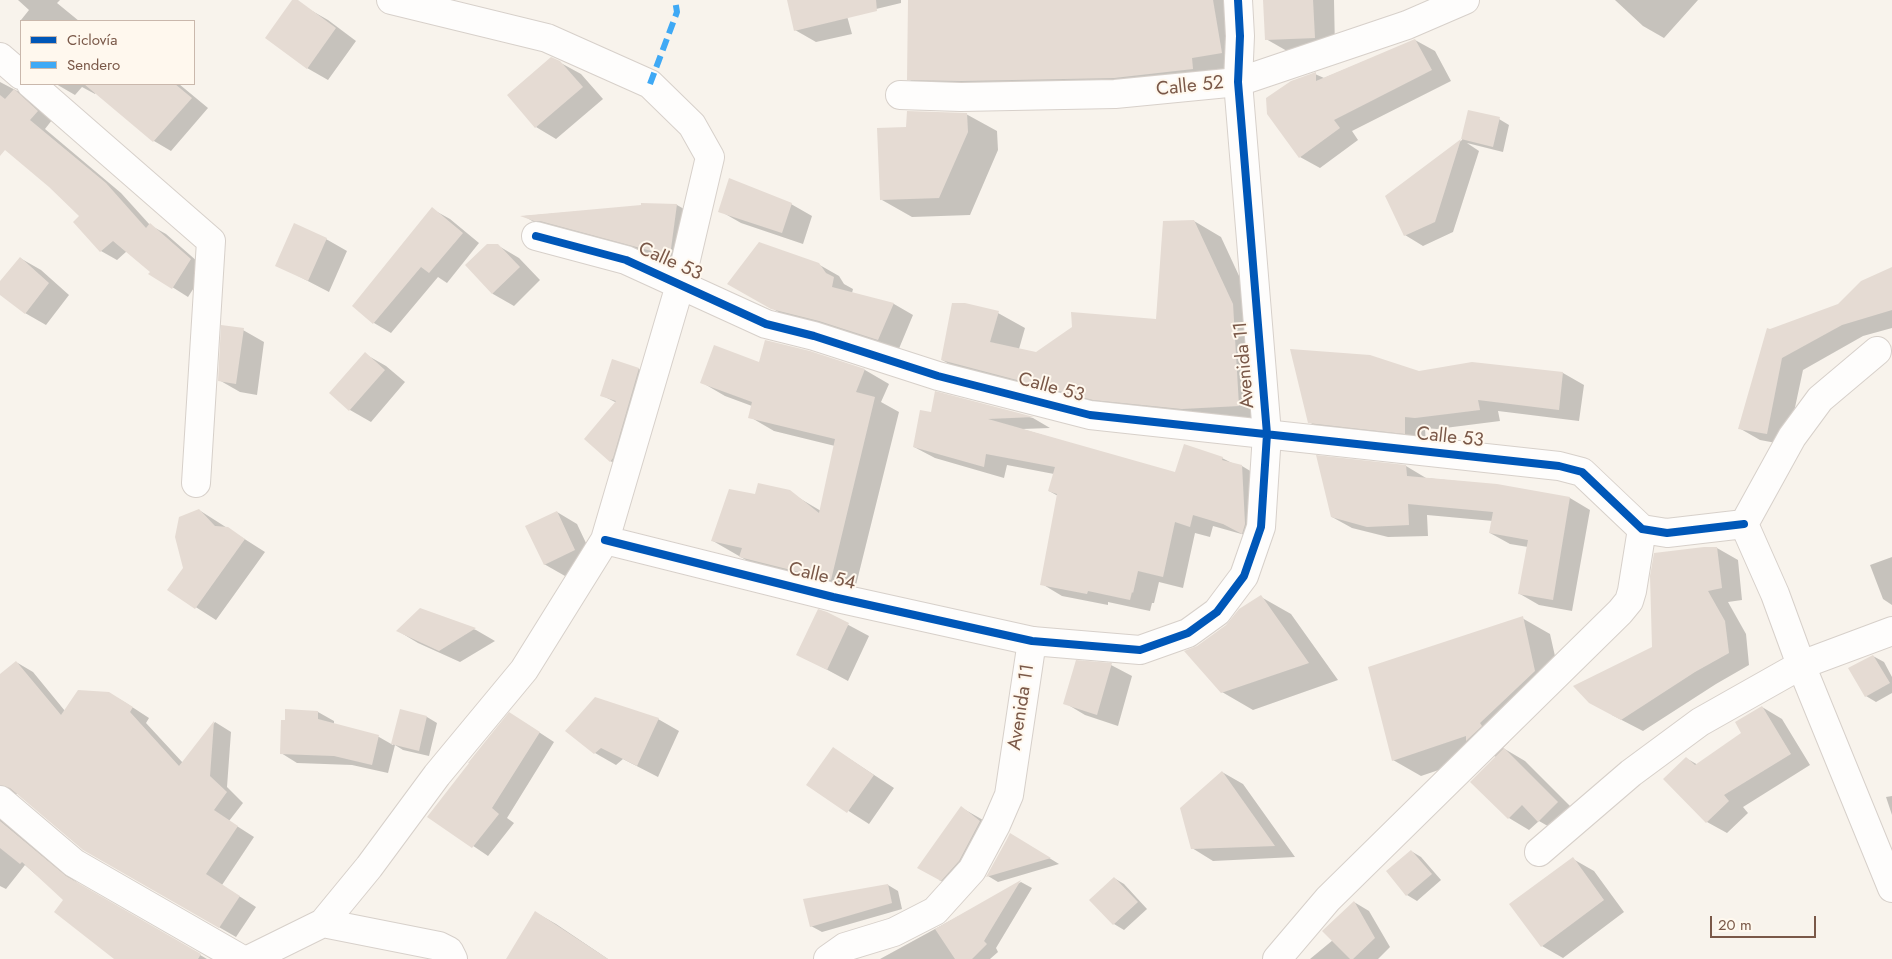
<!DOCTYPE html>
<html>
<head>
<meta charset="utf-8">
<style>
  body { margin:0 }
  #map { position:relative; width:1892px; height:959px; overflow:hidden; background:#f8f3ec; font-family:Jost,sans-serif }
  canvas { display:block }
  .legend { position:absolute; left:20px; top:20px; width:175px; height:65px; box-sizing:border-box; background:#fff8ee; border:1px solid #cab8ac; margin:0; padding:6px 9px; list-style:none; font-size:15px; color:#7a5848 }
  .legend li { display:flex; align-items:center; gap:10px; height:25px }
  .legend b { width:25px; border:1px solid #cab8ac }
  .scale { position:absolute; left:1710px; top:916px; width:106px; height:22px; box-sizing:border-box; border:2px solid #7a5848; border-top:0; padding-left:6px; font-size:15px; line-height:18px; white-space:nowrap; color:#7a5848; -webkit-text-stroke:4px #fff8ee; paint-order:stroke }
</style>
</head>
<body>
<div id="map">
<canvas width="1892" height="959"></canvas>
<ul class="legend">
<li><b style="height:6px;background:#0057b8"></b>Ciclovía</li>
<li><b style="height:6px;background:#3fa9f5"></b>Sendero</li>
</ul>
<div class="scale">20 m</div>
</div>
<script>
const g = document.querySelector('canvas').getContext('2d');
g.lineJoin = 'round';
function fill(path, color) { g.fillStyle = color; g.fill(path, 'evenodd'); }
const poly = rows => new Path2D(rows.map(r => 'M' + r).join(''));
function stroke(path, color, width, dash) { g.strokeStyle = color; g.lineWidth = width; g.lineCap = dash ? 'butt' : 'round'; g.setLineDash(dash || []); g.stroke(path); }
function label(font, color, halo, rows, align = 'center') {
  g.font = font + ' Jost,sans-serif'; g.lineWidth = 4; g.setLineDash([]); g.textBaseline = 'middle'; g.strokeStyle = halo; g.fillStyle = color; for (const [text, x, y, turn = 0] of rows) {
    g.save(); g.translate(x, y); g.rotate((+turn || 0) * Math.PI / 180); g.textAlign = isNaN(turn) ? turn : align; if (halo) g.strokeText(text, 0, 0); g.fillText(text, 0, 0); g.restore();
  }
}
fill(poly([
  [18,0,60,0,57,3,79,21,22,21,21,20,29,10],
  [788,0,901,0,901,3,847,16,852,34,816,42,795,30],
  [984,0,1234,0,1248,68,1217,73,934,94,908,79],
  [1265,0,1334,0,1335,50,1287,51,1266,39],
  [1615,0,1698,0,1664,38,1643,26],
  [307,8,328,20,356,41,328,80,307,68],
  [1415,40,1435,51,1451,81,1352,131,1358,140,1320,168,1300,157,1315,74,1324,78],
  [559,62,581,74,603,99,556,139,536,127],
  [0,82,23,94,52,120,45,129,121,193,150,225,166,234,206,269,188,297,150,273,151,271,127,251,117,260,101,251,75,222,81,216,50,186,0,145],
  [56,84,179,84,208,108,171,151,154,141,96,92,95,94,82,87,75,95],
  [1469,111,1499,119,1509,125,1503,152,1467,143,1479,151,1453,232,1423,246,1405,235,1386,196,1462,140],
  [966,114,997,131,998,150,970,215,912,217,882,200,908,128],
  [642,204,677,205,698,217,691,267,542,227,524,216,642,206],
  [791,204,812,216,803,244,741,223,720,211],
  [432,209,450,219,479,243,447,283,438,277,391,333,374,323,353,306],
  [1194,221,1221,237,1260,321,1265,421,1121,414,969,375,942,360,998,313,1025,328,1019,349,1036,353,1157,321],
  [326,239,347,251,329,292,277,265],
  [497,245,519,258,540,280,514,306,493,294,466,265],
  [20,258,41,270,69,295,46,325,25,313,0,294,0,283],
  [818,264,839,276,844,284,853,289,852,293,894,304,913,315,898,351,792,320,729,283],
  [1892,269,1892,328,1863,336,1803,370,1787,445,1760,440,1739,428,1771,330,1839,305],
  [243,330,264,342,257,395,240,392,219,380],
  [809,352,865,370,889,384,881,402,899,412,854,593,765,571,713,541,756,495,789,492,821,511,835,446,774,431,750,417,752,406,725,396,701,382,760,364],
  [365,354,386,366,405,382,371,422,350,410,331,393],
  [613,360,639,369,649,375,621,466,610,461,617,403,601,395],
  [1419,372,1563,373,1584,385,1579,421,1498,411,1500,421,1437,429,1425,428,1426,445,1330,434,1309,422],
  [936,393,1033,418,1050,428,1022,429,1176,474,1222,458,1234,464,1242,466,1262,478,1245,535,1213,526,1210,537,1195,533,1183,588,1159,582,1154,603,1152,603,1150,611,1108,602,1108,605,1062,596,1042,584,1058,496,1049,491,1054,474,1007,465,1004,478,935,458,914,447,932,414],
  [1406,466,1426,478,1497,485,1570,498,1590,510,1572,611,1539,605,1520,594,1528,547,1510,544,1490,533,1493,521,1427,515,1428,536,1388,537,1352,528,1332,517],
  [199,510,265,552,216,620,169,590,184,569],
  [557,512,577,524,595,562,565,576,544,564],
  [1717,548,1738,560,1742,600,1728,602,1746,634,1749,665,1716,684,1643,731,1612,715],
  [1892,557,1892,605,1883,599,1870,565],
  [1261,597,1291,614,1338,680,1253,710,1222,692,1198,647,1227,626],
  [420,609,476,630,495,641,460,662,418,643,398,631],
  [826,613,869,636,848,681,798,654],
  [1522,618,1550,634,1562,687,1507,740,1509,742,1503,748,1525,761,1578,814,1560,833,1539,821,1529,830,1509,818,1471,782,1496,757,1489,753,1421,776,1393,760],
  [1873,656,1884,662,1892,677,1892,693,1876,702,1866,696],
  [16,662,33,672,65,711,109,693,126,703,149,718,146,723,183,763,215,722,231,732,227,787,243,803,229,821,254,837,222,885,256,907,236,937,84,849,19,794,11,794,7,823,81,886,207,959,115,959,65,900,25,865,6,889,0,886,0,675],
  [1111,665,1132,676,1118,726,1085,715,1065,703],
  [1762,707,1782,719,1810,765,1743,807,1748,813,1727,833,1707,822,1686,758,1698,765,1743,734],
  [401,710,427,717,437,723,429,756,403,750,395,745,388,773,352,765,297,763,281,753,318,712,334,721,334,724,379,737,393,745],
  [658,719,679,731,658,777,623,759,616,765,595,753,566,731],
  [525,723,554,742,507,818,514,823,488,856,429,816],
  [833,748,894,788,869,824,808,785],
  [1222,772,1243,784,1295,857,1213,861,1192,848],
  [1892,796,1892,815,1886,797],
  [962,808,983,820,1001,834,963,892,939,880],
  [1020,840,1059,864,998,882,988,876],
  [1411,851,1421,857,1441,880,1417,901,1407,895],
  [1573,859,1594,871,1624,912,1563,958,1542,946],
  [1114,878,1124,884,1147,909,1124,930,1114,924,1091,900],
  [1021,882,1032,888,996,948,998,952,990,959,880,959],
  [888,885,898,891,902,909,822,932,811,926],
  [1354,902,1369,911,1390,947,1378,959,1310,959,1333,940],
  [535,912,556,924,608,959,523,959]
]), '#0003');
fill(poly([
  [292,0,298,0,336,28,307,69,265,38],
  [787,0,876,0,877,11,794,31],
  [908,0,1213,0,1222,53,1192,58,1193,69,1114,78,961,81,907,80],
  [1263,0,1313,0,1315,38,1265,40],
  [1415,39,1432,70,1334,120,1340,128,1299,158,1267,114,1266,98,1291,81,1316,72,1316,81],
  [551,57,560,61,583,87,535,128,507,95],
  [84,84,175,84,192,98,153,142],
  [14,89,38,111,30,120,106,183,146,228,150,223,191,259,172,289,148,274,150,272,113,241,100,252,73,222,79,216,49,187,5,150,0,156,0,95,5,99],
  [1468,110,1500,117,1493,147,1461,139],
  [907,111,967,113,968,132,939,198,880,200,877,128,906,127],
  [1461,139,1435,222,1404,236,1385,196],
  [729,178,792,203,782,233,718,212],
  [641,203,677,204,670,256,540,221,534,221,520,216,641,205],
  [432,207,463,233,429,273,421,267,373,324,352,306],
  [1194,220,1233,304,1239,406,1182,409,1093,400,941,360,952,303,965,303,999,311,990,342,1036,352,1072,327,1071,312,1156,319,1163,221],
  [294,223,327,238,308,281,275,266],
  [759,242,819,263,826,273,834,277,832,287,894,303,878,340,819,321,771,309,727,284],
  [487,244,498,244,520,267,492,294,465,265],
  [20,257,49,283,25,314,0,295,0,281],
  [1892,267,1892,310,1842,325,1782,358,1767,434,1738,429,1767,328,1770,329,1838,304,1861,281],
  [221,325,244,328,236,384,218,381],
  [765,340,810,351,865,369,856,392,875,397,831,580,739,557,742,548,711,541,729,489,755,494,758,483,790,490,819,513,835,439,748,418,752,402,700,383,714,345,759,362],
  [1290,349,1370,355,1419,371,1472,362,1563,372,1559,410,1478,400,1480,410,1415,418,1405,417,1405,434,1308,423],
  [365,352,385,370,349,411,329,393],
  [612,359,639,368,613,458,610,462,584,439,616,401,600,396],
  [935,391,1034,417,988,419,1175,472,1184,444,1223,457,1222,460,1242,465,1245,524,1242,534,1223,524,1193,515,1190,527,1175,522,1163,577,1138,571,1133,593,1132,592,1130,600,1088,591,1087,594,1040,585,1057,494,1048,491,1055,467,986,454,984,467,913,447,920,410,931,412],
  [1316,455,1406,465,1407,476,1497,484,1570,497,1553,600,1518,594,1528,540,1489,533,1493,512,1408,504,1409,525,1367,527,1331,517],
  [199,509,215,526,228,527,245,539,195,609,167,590,183,568,175,537,179,517],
  [557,511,575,550,544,565,525,526],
  [1704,547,1717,547,1722,588,1708,591,1725,621,1729,653,1695,672,1621,720,1589,703,1573,686,1652,647,1650,576,1654,553],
  [1261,595,1309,663,1221,693,1184,651,1197,646,1226,625,1239,609],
  [420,608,476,628,439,651,396,631],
  [818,609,827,612,849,623,827,670,796,655],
  [1523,616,1535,671,1480,723,1482,726,1466,741,1466,736,1392,761,1368,667],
  [1873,655,1890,683,1865,697,1848,668],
  [1076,660,1112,663,1097,715,1063,704],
  [16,661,61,715,78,690,109,692,133,707,130,712,179,766,214,721,210,776,227,792,214,810,238,826,206,874,240,896,219,928,83,850,10,788,0,785,0,674],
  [595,697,659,718,637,766,601,748,594,754,565,731],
  [1762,706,1791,754,1724,795,1729,801,1706,823,1663,779,1686,757,1695,765,1741,733,1735,722],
  [285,709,318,711,318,719,379,735,372,765,334,756,280,754,281,720,285,720],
  [400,709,427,716,419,751,391,744],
  [509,712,540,732,492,808,499,814,472,848,427,817,469,763,468,763],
  [833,747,874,775,847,813,806,785],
  [1504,748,1558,802,1538,822,1522,805,1508,819,1470,782],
  [1222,771,1275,846,1191,849,1180,808],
  [961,806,980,821,959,861,941,881,917,868],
  [0,821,66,876,201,954,198,959,114,959,54,912,63,900,22,862,20,864,0,848],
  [1010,833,1051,858,986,877,1006,841],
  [1411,850,1432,874,1406,896,1386,871],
  [1573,857,1604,900,1541,947,1509,904],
  [1114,877,1138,902,1113,925,1089,900],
  [1021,880,984,941,987,944,972,959,955,959,935,929],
  [888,884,892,903,810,927,803,899],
  [1354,901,1375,938,1353,959,1350,959,1322,931],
  [535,911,608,959,506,959]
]), '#e5dbd3');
const minor = poly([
  [0,57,21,75],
  [31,84,211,241,196,483],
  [900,95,961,97,1115,94,1238,82,1407,25,1465,0],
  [536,236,626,260,766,324,814,336,938,376,1090,415,1559,466,1582,472,1642,529,1667,533,1744,524],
  [1744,524,1775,594,1801,665,1892,888],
  [1744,524,1792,437,1820,399,1877,351],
  [605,540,833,597,1032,641],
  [0,800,74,863,241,959],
  [1539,852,1631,773,1700,722,1801,665,1892,631],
  [323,923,369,867,437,775,524,670,605,540,680,285,710,157,692,125,650,84,547,38,391,0],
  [250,959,323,923,439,946,449,951,453,959],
  [1277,959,1328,899,1620,612,1629,601,1632,591,1642,529]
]);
const tertiary = poly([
  [828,959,845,947,894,932,935,911,972,870,996,825,1009,795,1032,641,1140,650,1188,633,1217,612,1244,576,1261,527,1267,434,1238,82,1240,36,1238,0]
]);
stroke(minor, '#d7d0ca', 30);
stroke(tertiary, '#d7d0ca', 30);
stroke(minor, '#fefdfc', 28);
stroke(tertiary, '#fefdfc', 28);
stroke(poly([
  [650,84,677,12,675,0]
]), '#3fa9f5', 6, [12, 6]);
stroke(poly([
  [536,236,626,260,766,324,814,336,938,376,1090,415,1559,466,1582,472,1642,529,1667,533,1744,524],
  [605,540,833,597,1032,641,1140,650,1188,633,1217,612,1244,576,1261,527,1267,434,1238,82,1240,36,1238,0]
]), '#0057b8', 8);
label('19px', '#7a5848', '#fff8ee', [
  ["Calle 52",1190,87,-6],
  ["Calle 53",670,262,24],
  ["Avenida 11",1245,365,-95],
  ["Calle 53",1051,388,15],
  ["Calle 53",1450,438,6],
  ["Calle 54",822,577,13],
  ["Avenida 11",1022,707,-81]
]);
</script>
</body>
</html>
